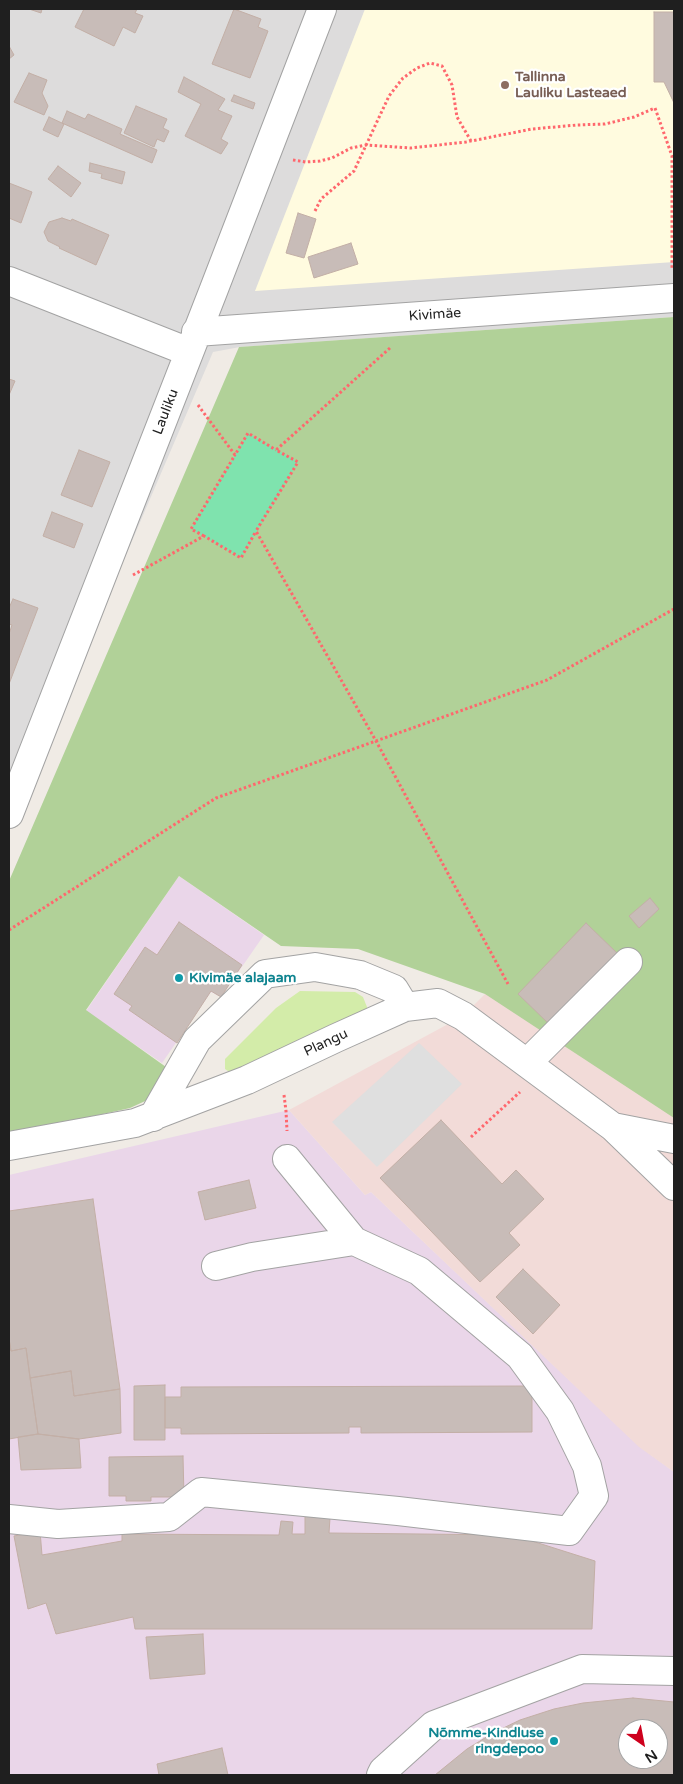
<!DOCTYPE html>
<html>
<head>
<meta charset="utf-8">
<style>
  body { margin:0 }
  #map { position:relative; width:683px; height:1784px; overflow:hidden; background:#f0ebe5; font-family:"Varela Round",sans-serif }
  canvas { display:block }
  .frame { position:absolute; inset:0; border:10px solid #1f1f1f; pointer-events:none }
  .north { position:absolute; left:618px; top:1719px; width:50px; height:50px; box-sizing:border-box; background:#fff; border:1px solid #a5a5a5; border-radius:50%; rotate:147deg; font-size:14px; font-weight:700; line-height:20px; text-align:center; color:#1f1f1f }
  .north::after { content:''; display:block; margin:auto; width:18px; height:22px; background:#ce001d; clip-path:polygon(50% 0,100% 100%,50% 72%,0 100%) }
</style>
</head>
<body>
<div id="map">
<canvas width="683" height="1784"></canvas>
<div class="frame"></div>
<div class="north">N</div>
</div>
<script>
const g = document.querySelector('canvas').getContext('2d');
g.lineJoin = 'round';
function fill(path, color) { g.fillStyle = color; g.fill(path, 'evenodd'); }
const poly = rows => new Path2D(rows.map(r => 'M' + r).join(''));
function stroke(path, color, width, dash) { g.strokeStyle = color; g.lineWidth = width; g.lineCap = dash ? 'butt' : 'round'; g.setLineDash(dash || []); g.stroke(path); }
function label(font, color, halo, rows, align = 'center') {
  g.font = font + ' "Varela Round",sans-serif'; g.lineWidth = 4.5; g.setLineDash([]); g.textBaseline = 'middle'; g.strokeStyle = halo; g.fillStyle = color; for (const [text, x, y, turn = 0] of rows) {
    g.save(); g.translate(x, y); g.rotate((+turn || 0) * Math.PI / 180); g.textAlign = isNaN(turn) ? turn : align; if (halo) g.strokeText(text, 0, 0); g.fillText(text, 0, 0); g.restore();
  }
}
fill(poly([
  [9,9,674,9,674,317,240,347,213,352,9,828]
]), '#dddcdc');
fill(poly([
  [179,876,264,935,221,997,211,992,162,1063,86,1011],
  [289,1110,365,1195,371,1192,639,1446,674,1472,674,1775,9,1775,9,1175],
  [628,1729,658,1729,658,1759,628,1759]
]), '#ead6e9');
fill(poly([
  [365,9,674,9,674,262,255,291]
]), '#fffbdf');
fill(poly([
  [674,821,674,1472,639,1447,371,1192,365,1195,289,1110,463,1016,485,994]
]), '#f2dbd8');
fill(poly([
  [300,991,355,992,363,997,367,1007,367,1013,231,1073,225,1069,225,1059,276,1008]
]), '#d3eca9');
fill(poly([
  [674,317,674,1118,485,994,358,949,281,946,179,876,86,1010,166,1067,156,1096,130,1108,9,1135,9,881,239,347]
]), '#b1d198');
fill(poly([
  [248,433,298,462,241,558,191,529]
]), '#7fe3ae');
fill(poly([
  [419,1043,462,1084,377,1167,332,1122]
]), '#dfdfdf');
const building = poly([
  [29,9,42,9,41,13,29,9],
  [84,9,137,9,135,13,143,16,135,33,123,27,114,46,75,27,84,9],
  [234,9,261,19,258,27,268,31,250,78,212,64,234,9],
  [654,12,674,12,674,103,664,82,654,82,654,12],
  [9,46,14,55,9,59,9,46],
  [29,73,47,80,42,93,48,106,44,115,14,102,29,73],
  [184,77,225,99,218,110,232,116,221,139,228,143,221,154,185,136,201,104,178,92,184,77],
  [234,95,255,103,253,109,231,101,234,95],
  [136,106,167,119,163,128,169,131,164,142,157,139,154,147,124,133,136,106],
  [67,111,85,119,88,114,122,129,120,134,157,150,152,163,62,123,67,111],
  [49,117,64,124,58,137,43,130,49,117],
  [90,163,125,172,122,184,101,178,102,174,89,171,90,163],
  [58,166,81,183,71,197,48,179,58,166],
  [9,183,32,192,21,223,9,218,9,183],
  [298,213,316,219,304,258,286,253,298,213],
  [62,218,71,221,72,219,109,235,96,265,59,248,60,247,48,241,44,232,49,222,62,218],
  [351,243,358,264,314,278,308,257,351,243],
  [9,379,15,381,9,395,9,379],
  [79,450,110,462,92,507,61,495,79,450],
  [52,512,83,524,74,548,43,536,52,512],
  [13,599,38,608,9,684,9,634,12,625,9,624,9,608,13,599],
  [650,898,659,909,639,928,629,916,650,898],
  [179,922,242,965,221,997,211,991,177,1043,129,1010,132,1006,114,994,145,947,157,955,179,922],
  [586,923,617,953,549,1024,518,994,586,923],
  [441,1120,502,1184,516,1170,544,1199,509,1233,520,1245,480,1282,380,1178,441,1120],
  [249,1180,256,1208,205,1220,198,1192,249,1180],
  [93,1199,120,1389,74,1396,71,1371,30,1378,26,1348,11,1351,9,1339,9,1211,93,1199],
  [523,1269,560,1305,533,1334,496,1297,523,1269],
  [9,1339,11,1351,26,1348,38,1434,9,1439,9,1339],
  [71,1371,74,1396,120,1389,121,1433,79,1439,38,1434,30,1378,71,1371],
  [165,1385,165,1440,134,1440,134,1386,165,1385],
  [532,1386,532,1432,361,1433,361,1427,349,1427,349,1433,181,1434,181,1428,165,1428,165,1397,181,1397,181,1387,532,1386],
  [38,1434,79,1439,81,1468,21,1470,18,1437,38,1434],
  [183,1456,184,1497,151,1497,151,1501,126,1501,126,1496,109,1496,109,1457,183,1456],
  [305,1516,330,1518,329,1533,513,1535,595,1561,592,1629,135,1629,133,1617,56,1634,46,1603,28,1609,14,1536,40,1531,42,1555,122,1541,122,1534,279,1535,281,1521,293,1522,292,1534,305,1534,305,1516],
  [203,1634,205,1674,150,1679,146,1637,203,1634],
  [633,1698,674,1702,674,1775,435,1775,467,1749,493,1733,520,1720,554,1709,583,1703,633,1698],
  [628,1729,658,1729,658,1759,628,1759,628,1729],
  [222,1748,228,1775,159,1775,157,1764,222,1748]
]);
fill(building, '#c8bcb8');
stroke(building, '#c3afa6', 1);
const minor = poly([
  [9,281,189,352],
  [196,332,674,298],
  [9,814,214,289,322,9],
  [527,1063,628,962],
  [153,1117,197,1040,265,974,315,967,360,975,394,989,405,1007],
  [613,1127,674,1139],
  [9,1146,135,1123,247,1080,336,1038,405,1007,438,1003,463,1016,613,1127,674,1186],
  [287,1159,354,1241],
  [9,1519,58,1524,169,1517,201,1492,398,1511,569,1531,594,1496,587,1466,560,1411,520,1356,419,1271,354,1241,252,1257,216,1266],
  [381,1775,383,1771,434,1725,582,1669,674,1671]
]);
stroke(minor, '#a3a3a3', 30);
stroke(poly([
  [293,160,306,162,320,161,332,158,351,148,366,145,411,148,466,142,532,129,577,125,605,124,634,117,655,108,672,156,672,270],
  [315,211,321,199,354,171,389,96,403,78,417,68,430,63,442,66,452,85,457,117,471,141],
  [390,348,276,450,298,462,256,531,376,741,508,984],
  [198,405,235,455,248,433,276,450],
  [204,536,191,529,235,455],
  [133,575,204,536,241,558,256,531],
  [9,930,216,798,547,680,674,609],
  [284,1095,286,1111,287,1131],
  [471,1137,520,1092]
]), '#ff676d', 3, [2.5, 2.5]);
stroke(minor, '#fff', 28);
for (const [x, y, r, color] of [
  [505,85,5,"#8d6e63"],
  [179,978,5,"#0f9aa8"],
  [554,1741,5,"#0f9aa8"]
]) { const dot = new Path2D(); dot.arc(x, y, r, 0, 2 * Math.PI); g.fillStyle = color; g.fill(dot); stroke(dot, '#fff', 2); }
label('bold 14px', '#785e54', '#fff', [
  ["Tallinna",515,77],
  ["Lauliku Lasteaed",515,93]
], 'left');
label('14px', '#1f1f1f', '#fff', [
  ["Kivimäe",435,315,-4],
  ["Lauliku",166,412,-69],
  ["Plangu",326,1043,-25]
]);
label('bold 14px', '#0d838f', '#fff', [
  ["Kivimäe alajaam",189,978],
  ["Nõmme-Kindluse",544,1733,"right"],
  ["ringdepoo",544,1749,"right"]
], 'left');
</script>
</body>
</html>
